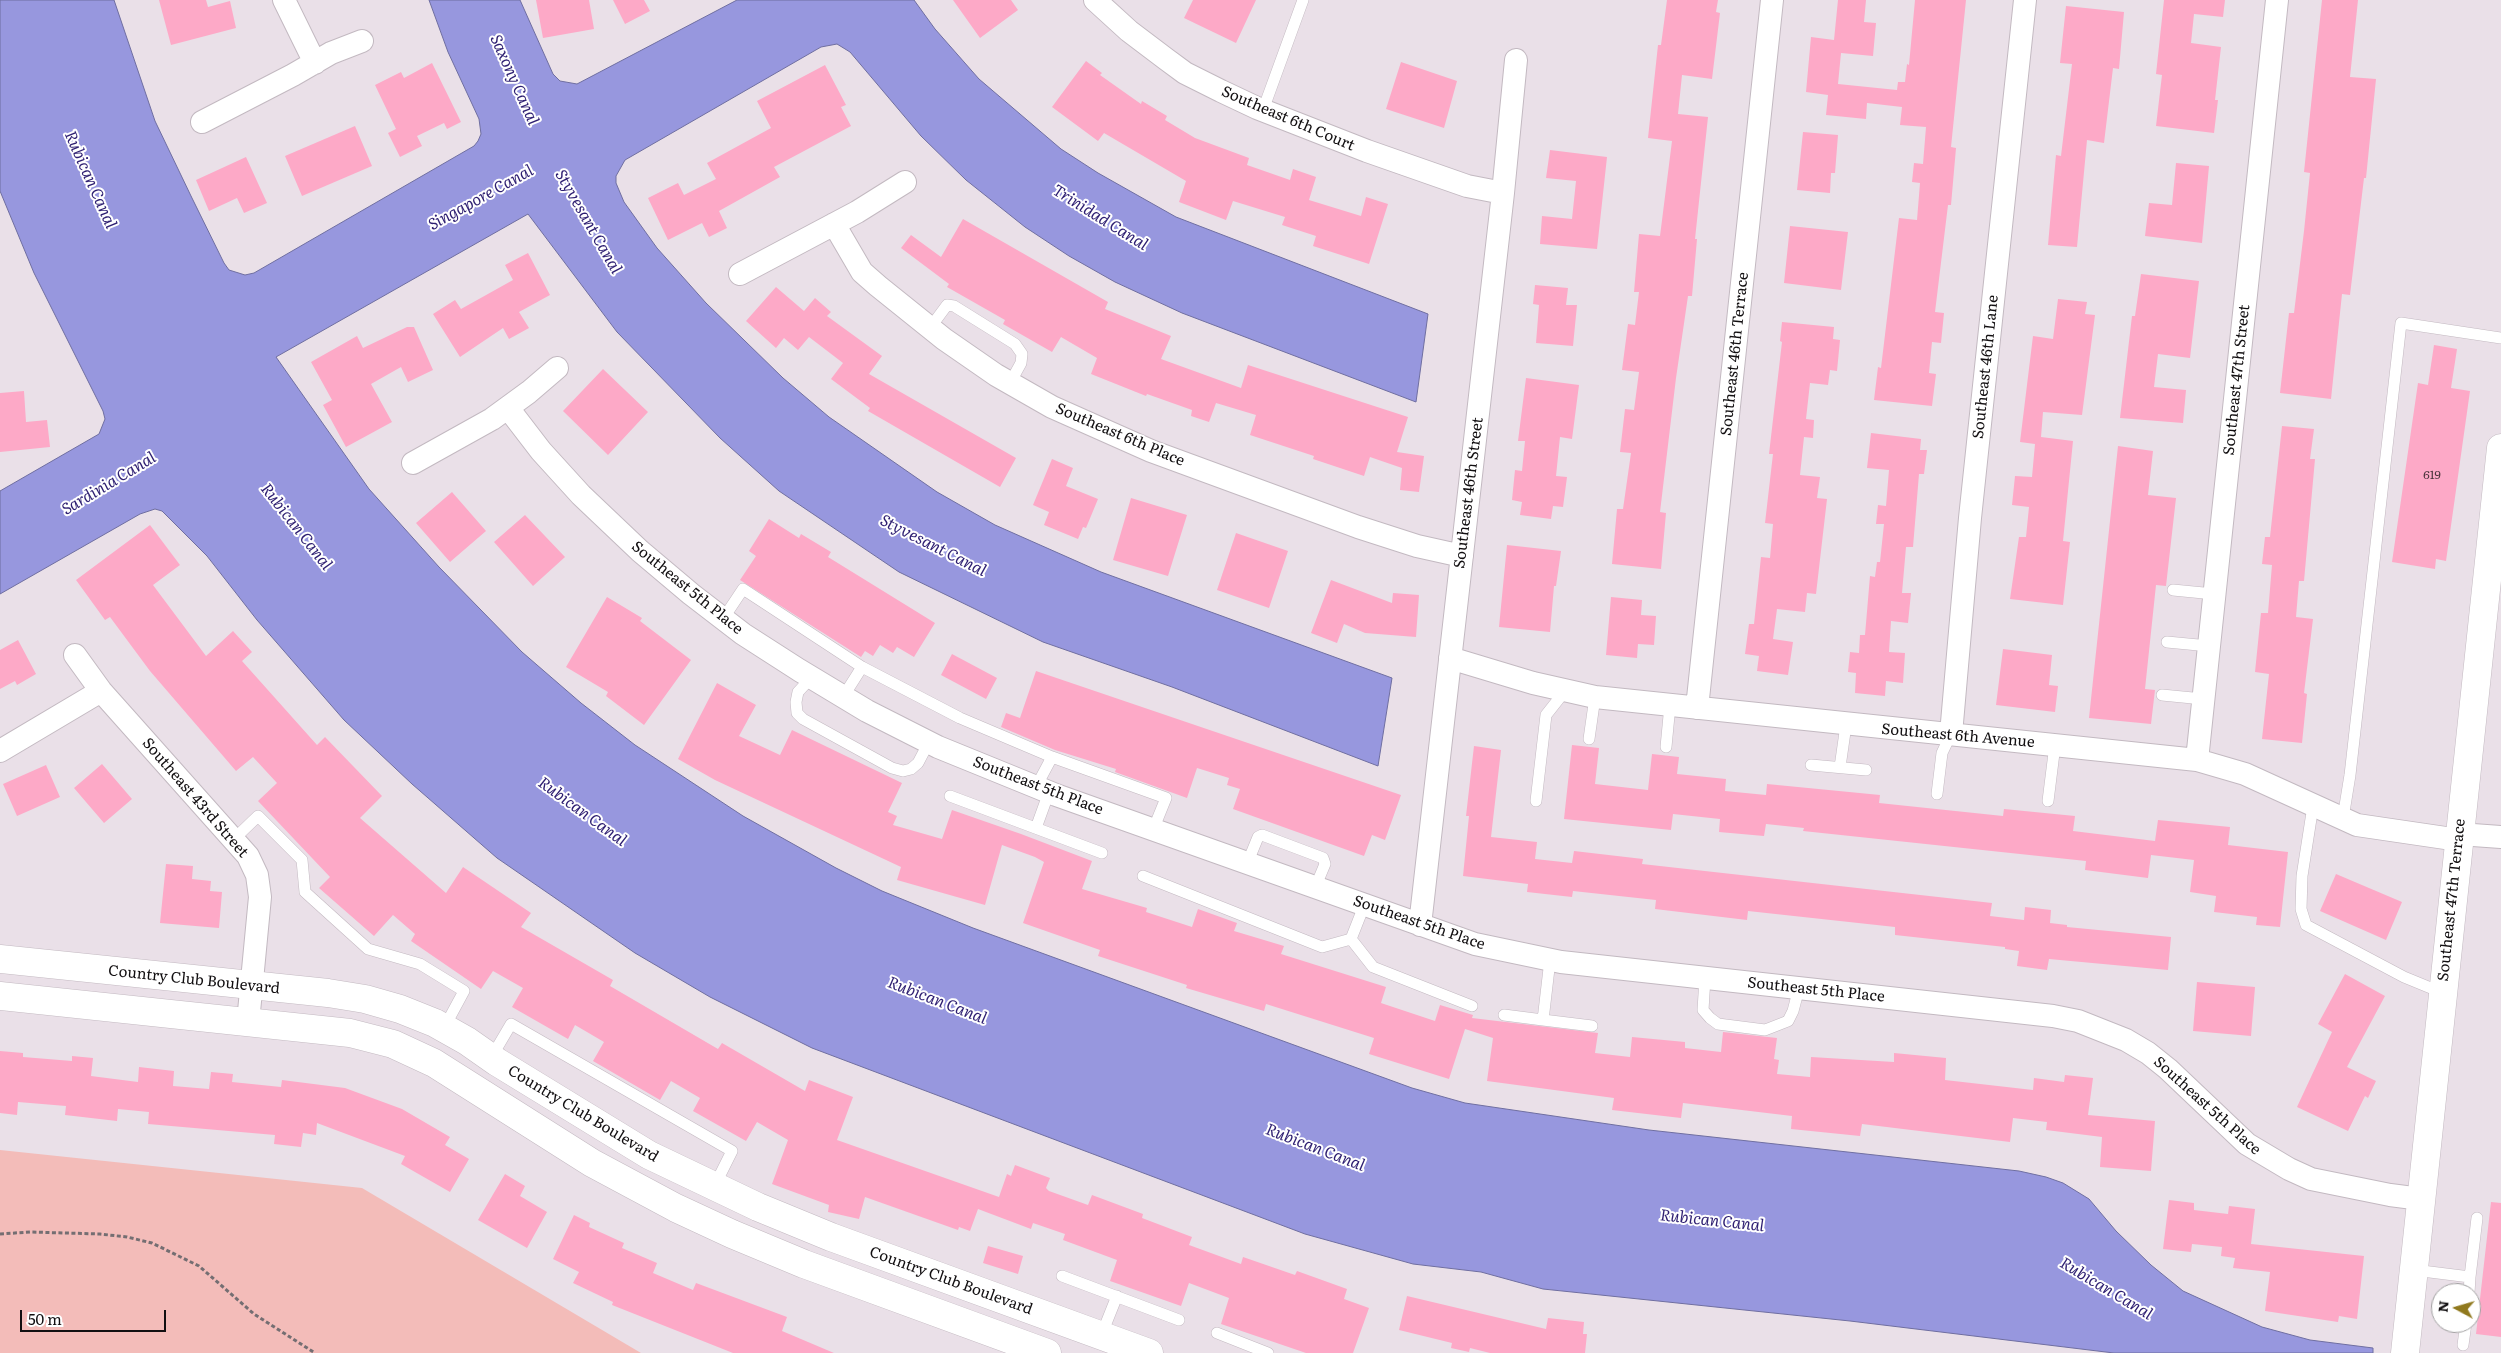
<!DOCTYPE html>
<html>
<head>
<meta charset="utf-8">
<style>
  body { margin:0 }
  #map { position:relative; width:2501px; height:1353px; overflow:hidden; background:#eae0e8; font-family:Literata,serif }
  canvas { display:block }
  .north { position:absolute; left:2431px; top:1283px; width:50px; height:50px; box-sizing:border-box; background:#fff; border:1px solid #a09fa0; border-radius:50%; rotate:276deg; font-size:14px; font-weight:700; line-height:20px; text-align:center; color:#120f11 }
  .north::after { content:''; display:block; margin:auto; width:18px; height:22px; background:#90791e; clip-path:polygon(50% 0,100% 100%,50% 72%,0 100%) }
  .scale { position:absolute; left:20px; top:1310px; width:146px; height:22px; box-sizing:border-box; border:2px solid #120f11; border-top:0; padding-left:6px; font-size:15px; line-height:18px; white-space:nowrap; color:#120f11; -webkit-text-stroke:4px #fff; paint-order:stroke }
</style>
</head>
<body>
<div id="map">
<canvas width="2501" height="1353"></canvas>
<div class="north">N</div>
<div class="scale">50 m</div>
</div>
<script>
const g = document.querySelector('canvas').getContext('2d');
g.lineJoin = 'round';
function fill(path, color) { g.fillStyle = color; g.fill(path, 'evenodd'); }
const poly = rows => new Path2D(rows.map(r => 'M' + r).join(''));
function stroke(path, color, width, dash) { g.strokeStyle = color; g.lineWidth = width; g.lineCap = dash ? 'butt' : 'round'; g.setLineDash(dash || []); g.stroke(path); }
function label(font, color, halo, rows, align = 'center') {
  g.font = font + ' Literata,serif'; g.lineWidth = 4; g.setLineDash([]); g.textBaseline = 'middle'; g.strokeStyle = halo; g.fillStyle = color; for (const [text, x, y, turn = 0] of rows) {
    g.save(); g.translate(x, y); g.rotate((+turn || 0) * Math.PI / 180); g.textAlign = isNaN(turn) ? turn : align; if (halo) g.strokeText(text, 0, 0); g.fillText(text, 0, 0); g.restore();
  }
}
fill(poly([
  [0,1150,362,1188,641,1353,0,1353]
]), '#f3bcb9');
const water = poly([
  [0,0,114,0,155,121,191,196,224,263,229,270,245,275,254,273,474,146,478,141,481,134,479,119,448,52,429,0,520,0,553,74,560,81,577,84,737,0,914,0,935,29,979,79,1061,149,1098,173,1176,217,1428,314,1416,402,1182,313,1115,282,1069,256,1025,227,966,180,921,136,850,52,837,44,821,47,625,160,616,176,616,183,624,202,657,248,706,303,783,378,829,417,937,492,995,525,1101,572,1392,678,1378,766,1172,687,1043,642,899,572,779,491,720,438,617,332,528,214,276,357,369,489,439,567,522,652,581,703,635,745,743,816,836,868,882,891,973,928,1412,1088,1465,1103,1649,1130,2019,1171,2046,1177,2063,1183,2089,1199,2116,1231,2151,1265,2183,1291,2262,1327,2310,1340,2373,1348,2373,1353,2114,1353,1850,1321,1543,1289,1481,1272,1413,1264,1305,1234,812,1048,710,997,635,953,497,858,412,784,344,720,257,620,207,556,162,511,155,509,140,514,0,594,0,491,99,434,105,419,103,411,34,273,0,191,0,0]
]);
fill(water, '#9797de');
stroke(water, '#6f6ea0', 1);
fill(poly([
  [159,0,206,0,208,7,230,1,236,28,171,45],
  [536,0,589,0,594,29,543,38],
  [613,0,644,0,650,11,625,24],
  [953,0,1011,0,1018,10,980,38],
  [1193,0,1256,0,1236,43,1184,18],
  [1667,0,1718,0,1716,12,1720,13,1712,79,1682,75,1678,114,1708,117,1695,239,1697,239,1692,296,1688,296,1676,378,1660,512,1666,513,1661,569,1612,564,1617,509,1623,509,1631,453,1620,452,1625,409,1634,410,1639,372,1622,370,1628,324,1635,325,1639,292,1634,292,1639,234,1660,236,1672,141,1648,138,1658,45,1661,45],
  [1838,0,1866,0,1864,22,1876,23,1873,56,1841,53,1838,84,1897,90,1898,82,1905,82,1907,64,1909,65,1915,0,1966,0,1951,147,1956,148,1951,205,1948,205,1935,312,1944,313,1941,343,1932,342,1929,373,1936,374,1932,406,1874,400,1878,367,1881,368,1899,218,1917,220,1920,183,1912,182,1914,163,1923,164,1926,127,1900,125,1902,107,1867,103,1866,119,1826,115,1828,95,1806,92,1811,37,1834,40],
  [2164,0,2225,0,2223,17,2194,14,2191,43,2221,47,2215,100,2218,100,2214,133,2156,126,2162,75,2156,74],
  [2322,0,2358,0,2350,77,2376,79,2366,178,2364,178,2350,295,2342,294,2331,399,2280,393,2289,313,2294,313,2304,231,2310,173,2304,172],
  [2066,6,2124,12,2119,69,2113,68,2104,143,2087,140,2077,247,2048,245,2056,155,2061,156,2072,64,2060,63],
  [1086,61,1102,73,1100,75,1141,104,1142,101,1167,116,1165,120,1195,138,1249,158,1247,165,1290,180,1293,169,1316,177,1309,200,1361,216,1366,197,1388,204,1369,264,1313,246,1316,236,1282,225,1285,217,1233,201,1226,220,1179,202,1186,181,1104,133,1098,141,1052,107],
  [1401,62,1457,81,1444,128,1386,109],
  [432,63,461,122,447,129,444,123,417,136,422,146,400,157,388,133,396,129,375,85,401,72,404,78],
  [825,65,846,105,841,107,851,126,774,167,780,177,719,211,727,228,709,237,702,223,668,240,648,198,678,183,684,195,716,179,707,163,771,128,757,101],
  [355,126,372,166,302,196,285,156],
  [1803,132,1838,135,1835,173,1831,173,1830,193,1797,190],
  [1550,150,1607,157,1597,249,1540,244,1542,216,1572,219,1576,181,1546,178],
  [246,157,267,203,244,213,237,198,209,211,196,180],
  [2176,163,2209,166,2202,243,2145,236,2149,203,2172,205],
  [963,219,1108,302,1105,309,1171,336,1161,359,1241,388,1248,365,1408,417,1397,452,1424,456,1419,492,1400,490,1402,468,1370,457,1364,476,1313,459,1314,456,1250,435,1256,415,1216,403,1209,422,1191,416,1192,410,1147,394,1146,396,1091,374,1097,358,1061,337,1052,352,1003,324,1005,320,947,287,949,284,901,248,911,235,941,257],
  [1790,226,1848,232,1841,290,1784,283],
  [528,253,550,295,519,312,529,328,509,339,503,328,460,357,433,314,455,300,461,309,513,280,505,265],
  [2141,274,2199,281,2190,358,2158,354,2154,387,2186,390,2183,423,2120,418,2132,316,2135,316],
  [1535,285,1568,288,1566,305,1577,305,1573,346,1536,343,1539,305,1533,304],
  [776,287,804,311,815,298,831,312,827,316,882,356,869,374,1016,458,1000,487,868,411,870,408,831,379,843,363,809,337,798,350,784,338,776,348,746,321],
  [2058,299,2087,302,2085,314,2095,315,2082,415,2043,412,2041,437,2073,441,2063,541,2070,542,2063,605,2010,599,2019,537,2026,537,2029,507,2012,505,2015,476,2032,477,2035,444,2020,442,2033,336,2053,339],
  [1782,322,1834,327,1833,339,1840,340,1837,371,1830,370,1828,385,1810,383,1806,419,1814,420,1813,438,1804,437,1800,475,1820,477,1817,498,1827,499,1816,594,1807,593,1805,612,1777,609,1773,639,1793,642,1788,675,1757,671,1759,656,1745,654,1749,624,1754,624,1761,557,1770,558,1773,524,1765,523,1773,454,1769,454,1782,342,1780,341],
  [407,327,414,327,433,370,408,382,401,367,371,384,392,422,346,447,323,405,332,400,311,362,357,336,363,348],
  [2434,345,2457,349,2451,388,2470,391,2446,561,2436,559,2435,569,2392,562,2418,383,2428,385],
  [603,369,648,412,608,455,563,411],
  [1526,378,1579,385,1572,439,1560,437,1556,476,1567,477,1563,507,1553,506,1551,519,1520,515,1522,502,1512,500,1515,470,1522,471,1525,441,1518,441],
  [24,391,26,422,47,420,50,447,0,452,0,393],
  [2282,426,2314,429,2310,459,2315,459,2304,581,2299,581,2296,617,2313,619,2304,693,2307,694,2302,743,2262,739,2269,674,2255,672,2261,613,2268,613,2272,565,2262,564,2265,537,2270,537],
  [1871,433,1921,439,1920,450,1927,450,1924,474,1919,474,1913,547,1906,547,1902,593,1911,593,1908,623,1891,621,1889,652,1905,653,1903,683,1886,681,1885,696,1855,693,1856,673,1848,672,1850,652,1859,653,1860,635,1865,635,1870,576,1875,577,1877,562,1880,562,1884,524,1876,524,1878,505,1886,506,1889,470,1867,468],
  [2118,446,2153,451,2148,495,2176,498,2166,586,2156,585,2145,689,2155,690,2151,724,2089,718],
  [1052,459,1073,468,1066,486,1098,499,1086,528,1083,527,1078,539,1044,525,1049,512,1033,505],
  [452,492,486,531,450,562,416,523],
  [1131,498,1187,515,1168,576,1113,560],
  [525,515,565,557,533,586,494,542],
  [769,519,799,538,801,534,831,552,828,557,935,623,914,657,897,647,893,653,880,645,873,656,865,651,861,657,740,580,756,556,749,551],
  [150,525,180,565,153,585,206,656,233,631,252,652,242,661,317,745,325,737,382,796,360,818,446,893,463,867,531,913,521,927,613,980,610,986,718,1049,722,1043,805,1091,809,1080,853,1097,837,1140,999,1197,1007,1174,1011,1176,1015,1165,1050,1178,1046,1188,1049,1191,1088,1205,1092,1195,1143,1214,1142,1218,1192,1237,1189,1245,1241,1264,1243,1257,1295,1275,1297,1271,1347,1289,1344,1299,1369,1308,1353,1353,1306,1353,1221,1324,1229,1298,1189,1283,1181,1306,1110,1281,1117,1260,1063,1240,1065,1234,1033,1223,1031,1229,978,1209,970,1231,959,1227,958,1230,865,1197,859,1219,828,1212,829,1205,772,1184,788,1140,757,1122,746,1141,693,1111,700,1098,671,1081,660,1100,593,1061,604,1042,575,1025,568,1039,512,1007,523,988,493,971,481,989,411,941,415,934,393,915,374,936,319,888,330,877,258,801,277,783,253,757,236,771,150,671,110,617,105,620,76,580],
  [1236,533,1288,551,1269,608,1217,590],
  [1507,545,1561,551,1556,586,1554,586,1550,632,1499,627],
  [1331,580,1392,603,1393,593,1419,595,1416,637,1365,633,1344,624,1337,643,1311,633],
  [607,597,642,618,640,621,691,660,644,725,606,696,608,692,566,667],
  [1611,597,1642,600,1641,615,1656,616,1654,645,1638,644,1637,658,1606,655],
  [18,640,36,674,17,685,15,681,0,689,0,650],
  [2003,649,2052,655,2049,685,2058,686,2055,712,1996,705],
  [952,654,997,678,986,699,941,675],
  [1036,671,1401,795,1385,840,1372,835,1364,856,1233,809,1240,789,1227,785,1229,778,1197,768,1187,798,1115,772,1116,769,1055,750,1001,727,1006,713,1020,718],
  [717,683,756,705,739,736,780,755,792,730,902,783,888,812,897,816,893,825,942,839,952,810,1021,834,1092,861,1082,889,1147,908,1146,912,1192,927,1198,909,1237,923,1234,931,1284,946,1281,954,1386,987,1381,1003,1435,1021,1440,1005,1473,1015,1472,1018,1598,1033,1595,1053,1630,1057,1632,1037,1685,1042,1685,1048,1721,1052,1723,1032,1777,1038,1774,1059,1779,1060,1777,1074,1810,1077,1811,1057,1894,1062,1894,1053,1946,1058,1945,1080,2033,1090,2034,1078,2064,1082,2065,1075,2093,1078,2088,1115,2155,1121,2151,1171,2100,1167,2102,1137,2046,1130,2047,1122,2013,1118,2010,1142,1862,1124,1860,1136,1791,1129,1792,1116,1683,1103,1681,1118,1612,1110,1614,1098,1487,1081,1493,1038,1465,1029,1449,1079,1369,1054,1374,1038,1266,1004,1264,1011,1186,988,1187,985,1098,956,1100,950,1023,923,1044,862,1035,857,1002,845,985,905,897,880,901,867,715,780,678,759],
  [1572,745,1599,748,1595,784,1648,790,1652,754,1679,757,1677,774,1726,779,1725,791,1766,795,1767,784,1880,795,1879,803,2003,816,2004,809,2075,816,2073,831,2155,841,2158,820,2230,827,2228,845,2288,852,2280,927,2256,925,2257,917,2214,912,2216,896,2190,892,2194,860,2151,855,2148,878,2085,870,2086,861,1803,831,1804,828,1766,824,1764,836,1719,832,1720,819,1673,814,1671,830,1564,819],
  [1474,746,1501,750,1491,837,1537,842,1535,859,1572,863,1574,851,1643,859,1642,864,1992,903,1990,916,2024,920,2025,907,2051,910,2050,923,2067,925,2067,927,2171,937,2168,970,2049,959,2047,970,2017,966,2019,951,2005,949,2005,947,1895,935,1895,927,1748,911,1747,920,1655,909,1656,900,1573,891,1572,897,1527,892,1528,884,1463,876,1469,816,1466,816],
  [102,764,132,799,104,823,74,788],
  [46,765,60,797,17,816,3,784],
  [166,864,193,866,192,879,211,881,210,891,222,892,219,928,160,923],
  [2336,874,2402,902,2386,940,2320,911],
  [2345,974,2385,996,2347,1067,2376,1081,2368,1098,2365,1096,2348,1131,2297,1107,2332,1032,2318,1024],
  [2197,982,2255,987,2251,1036,2193,1031],
  [0,1051,23,1053,23,1057,72,1061,72,1056,93,1058,91,1076,138,1082,139,1067,174,1071,173,1086,209,1089,211,1072,233,1074,232,1082,281,1087,282,1080,345,1088,402,1109,450,1137,445,1145,469,1159,450,1192,401,1164,405,1156,317,1123,316,1135,303,1133,301,1147,274,1144,275,1135,148,1124,149,1112,118,1109,117,1121,65,1115,66,1106,18,1102,17,1115,0,1113],
  [505,1174,525,1186,520,1196,547,1212,527,1248,478,1220],
  [2169,1200,2194,1203,2194,1210,2228,1214,2229,1206,2255,1209,2251,1244,2364,1256,2357,1319,2339,1316,2338,1322,2265,1311,2270,1272,2233,1268,2235,1258,2221,1256,2222,1247,2192,1244,2191,1252,2163,1249],
  [2491,1202,2501,1203,2501,1337,2476,1334],
  [574,1215,590,1223,589,1227,624,1243,622,1248,657,1263,653,1273,693,1290,696,1283,787,1317,782,1331,834,1353,733,1353,612,1305,613,1302,573,1283,579,1272,553,1259],
  [988,1246,1023,1256,1018,1274,983,1263],
  [1407,1296,1546,1329,1548,1318,1584,1322,1583,1334,1587,1334,1585,1353,1490,1353,1470,1348,1469,1352,1451,1348,1452,1343,1399,1330]
]), '#fda9c7');
const lane = poly([
  [1263,110,1303,0],
  [930,328,947,305,954,306,1015,344,1022,354,1021,363,1010,383],
  [2173,590,2214,594],
  [723,619,743,589,862,667],
  [2167,642,2209,646],
  [811,678,798,692,796,702,797,713,803,719,892,768,903,771,911,769,918,763,929,742],
  [2162,695,2203,699],
  [843,697,862,667,960,718,1052,757],
  [1589,739,1595,697],
  [1666,747,1670,705],
  [1811,765,1866,770],
  [1840,767,1846,725],
  [1036,787,1052,757,1166,798,1153,830],
  [1937,794,1942,753,1951,734],
  [950,796,1102,853],
  [1536,801,1546,715,1565,691],
  [2048,801,2055,745],
  [2313,806,2302,876,2301,909,2306,925,2404,977,2443,993],
  [2343,818,2350,775,2401,323,2501,338],
  [1036,828,1049,792],
  [233,840,258,816,302,860,305,892,368,949,420,964,464,991,444,1028],
  [1247,864,1258,837,1262,835,1323,858,1325,864,1315,888],
  [1143,876,1322,947,1351,939,1373,967,1472,1006],
  [1351,939,1364,906],
  [1705,978,1703,1010,1710,1018,1718,1024,1765,1030,1788,1021,1793,1011,1799,988],
  [1504,1015,1543,1020,1550,960],
  [1543,1020,1592,1026],
  [491,1058,511,1024,732,1151,714,1187],
  [2414,1270,2470,1277,2477,1218],
  [1062,1276,1179,1320],
  [2469,1293,2470,1277],
  [1217,1333,1268,1353],
  [1101,1336,1117,1296],
  [2463,1345,2466,1323]
]);
const street = poly([
  [284,0,315,63],
  [1095,0,1129,31,1166,59,1185,73,1221,91,1257,108,1367,151,1467,186,1503,193],
  [202,122,293,75,331,53,362,41],
  [834,224,862,272,878,286,944,339,996,375,1052,407,1151,451,1358,527,1417,546,1462,556],
  [740,274,857,212,905,182],
  [508,408,541,451,581,495,640,551,691,594,743,634,799,670,867,711,938,747,1056,795,1475,944,1561,962,2053,1016,2078,1021,2126,1040,2148,1053,2168,1069,2247,1144,2289,1169,2311,1179,2390,1195,2421,1199],
  [413,463,492,419,529,392,557,368],
  [75,655,101,691,248,856,257,875,260,897,248,1022],
  [1450,658,1533,683,1595,697,2197,760,2245,774,2357,825,2459,840],
  [1697,708,1772,0],
  [1951,734,1970,518,2025,0],
  [0,751,101,691],
  [2197,760,2277,0],
  [2459,834,2501,837],
  [1420,925,1503,193,1516,60]
]);
const secondary = poly([
  [0,959,328,993,365,999,400,1009,435,1023,467,1041,497,1062,649,1155,758,1207,831,1237,1149,1353],
  [0,996,350,1033,393,1044,434,1063,592,1163,676,1208,732,1234,804,1264,1047,1353],
  [2405,1353,2501,448]
]);
stroke(lane, '#c3b9c1', 12);
stroke(street, '#c3b9c1', 24);
stroke(secondary, '#c3b9c1', 29);
stroke(poly([
  [0,1234,30,1232,100,1234,127,1237,152,1243,199,1266,254,1314,315,1353]
]), '#746e72', 3, [4, 2.5]);
stroke(lane, '#fff', 11);
stroke(street, '#fff', 22);
stroke(secondary, '#fff', 28);
label('12px', '#4d363e', null, [
  ["619",2432,475]
]);
label('15px', '#120f11', '#fff', [
  ["Southeast 6th Court",1288,119,23],
  ["Southeast 46th Terrace",1735,354,-84],
  ["Southeast 46th Lane",1986,367,-84],
  ["Southeast 47th Street",2237,380,-84],
  ["Southeast 6th Place",1120,435,23],
  ["Southeast 46th Street",1469,493,-83],
  ["Southeast 5th Place",687,588,39],
  ["Southeast 6th Avenue",1958,736,5],
  ["Southeast 5th Place",1038,786,21],
  ["Southeast 43rd Street",195,798,49],
  ["Southeast 47th Terrace",2452,900,-84],
  ["Southeast 5th Place",1419,923,19],
  ["Country Club Boulevard",194,980,6],
  ["Southeast 5th Place",1816,990,6],
  ["Southeast 5th Place",2207,1106,42],
  ["Country Club Boulevard",583,1114,31],
  ["Country Club Boulevard",951,1281,20]
]);
label('italic 16px', '#2d1e71', '#fff', [
  ["Saxony Canal",514,80,66],
  ["Rubican Canal",90,180,66],
  ["Singapore Canal",481,198,-29],
  ["Trinidad Canal",1100,218,32],
  ["Styvesant Canal",588,222,60],
  ["Sardinia Canal",109,484,-31],
  ["Rubican Canal",296,527,52],
  ["Styvesant Canal",933,546,27],
  ["Rubican Canal",582,812,36],
  ["Rubican Canal",937,1001,21],
  ["Rubican Canal",1315,1148,21],
  ["Rubican Canal",1712,1221,6],
  ["Rubican Canal",2106,1289,31]
]);
</script>
</body>
</html>
